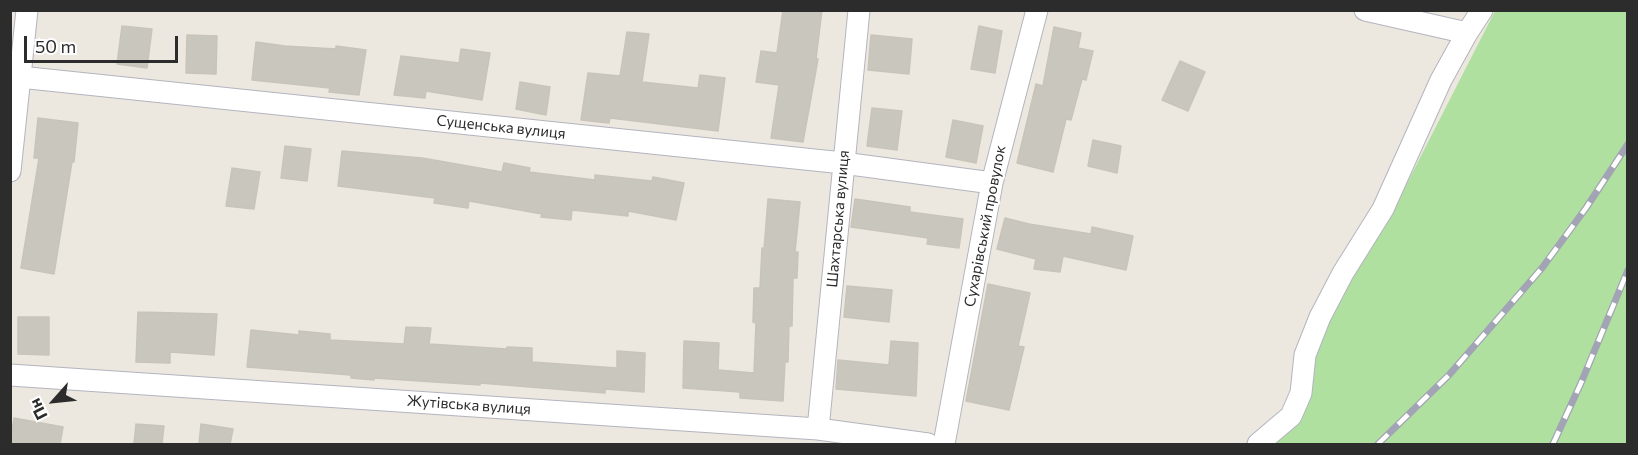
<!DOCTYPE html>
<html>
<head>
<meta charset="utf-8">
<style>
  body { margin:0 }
  #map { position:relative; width:1638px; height:455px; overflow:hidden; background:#ede8df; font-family:Commissioner,sans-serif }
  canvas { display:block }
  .frame { position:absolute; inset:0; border:12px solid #2c2c2c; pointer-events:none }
  .north { position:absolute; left:24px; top:371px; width:60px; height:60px; -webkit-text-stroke:4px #fff; paint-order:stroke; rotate:243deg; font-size:16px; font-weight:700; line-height:24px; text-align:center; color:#2c2c2c }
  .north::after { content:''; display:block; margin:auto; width:21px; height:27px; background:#2c2c2c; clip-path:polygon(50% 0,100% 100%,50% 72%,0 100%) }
  .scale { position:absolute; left:24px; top:36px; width:154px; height:27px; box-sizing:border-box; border:3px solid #2c2c2c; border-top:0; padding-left:8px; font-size:18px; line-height:21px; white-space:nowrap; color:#2c2c2c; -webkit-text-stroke:4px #fff; paint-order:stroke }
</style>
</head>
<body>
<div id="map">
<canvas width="1638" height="455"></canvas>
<div class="frame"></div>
<div class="north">Пн</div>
<div class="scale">50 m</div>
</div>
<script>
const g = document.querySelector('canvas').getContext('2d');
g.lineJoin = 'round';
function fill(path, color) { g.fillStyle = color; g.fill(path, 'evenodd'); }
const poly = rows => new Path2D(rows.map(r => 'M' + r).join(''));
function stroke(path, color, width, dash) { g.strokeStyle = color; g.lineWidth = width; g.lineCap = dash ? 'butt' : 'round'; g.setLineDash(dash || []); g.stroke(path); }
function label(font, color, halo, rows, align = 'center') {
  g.font = font + ' Commissioner,sans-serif'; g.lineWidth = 4.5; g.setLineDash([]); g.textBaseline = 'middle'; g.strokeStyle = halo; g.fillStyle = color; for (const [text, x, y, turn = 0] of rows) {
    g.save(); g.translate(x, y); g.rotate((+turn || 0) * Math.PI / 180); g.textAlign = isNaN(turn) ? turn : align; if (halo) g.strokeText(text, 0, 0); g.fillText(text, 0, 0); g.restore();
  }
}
fill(poly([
  [1495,11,1627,11,1627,444,1257,444,1287,420,1316,340,1402,193]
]), '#b0e09f');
const building = poly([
  [783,10,822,10,816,59,818,59,803,142,771,138,779,85,756,82,761,51,777,53,783,10],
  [122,26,152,29,147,68,117,64,122,26],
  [979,26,1002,31,995,73,971,69,979,26],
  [1054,27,1081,33,1078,48,1093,51,1086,80,1082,79,1071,120,1066,119,1053,172,1017,163,1036,84,1043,86,1054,27],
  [627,32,649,34,642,82,698,88,700,75,725,78,718,131,610,118,609,123,581,120,588,73,620,76,627,32],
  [187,35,217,36,216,74,186,73,187,35],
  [871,35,912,39,909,74,868,70,871,35],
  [256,42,285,46,336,49,336,46,366,50,359,95,329,92,330,88,252,80,256,42],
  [461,49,490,53,482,100,426,91,425,98,394,95,401,56,459,63,461,49],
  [1180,61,1205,72,1188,111,1162,100,1180,61],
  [520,82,550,87,546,115,516,109,520,82],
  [872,108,902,111,897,150,867,146,872,108],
  [38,118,78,123,74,162,72,162,54,274,21,268,39,158,34,158,38,118],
  [953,120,983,126,976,163,946,157,953,120],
  [1093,140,1121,146,1117,173,1088,166,1093,140],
  [285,146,311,149,307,181,281,178,285,146],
  [342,151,422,158,502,172,504,163,530,168,529,172,595,180,595,175,652,181,653,177,684,183,676,220,628,211,628,216,572,210,571,220,541,217,542,214,469,201,468,208,434,203,435,198,338,186,342,151],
  [232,168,260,172,254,209,226,206,232,168],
  [768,199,800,202,795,252,798,252,797,278,793,278,792,326,789,326,788,362,785,362,783,401,740,398,740,392,683,388,684,341,719,343,718,370,754,373,756,323,753,322,754,288,760,288,762,248,764,249,768,199],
  [855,199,910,207,910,212,963,219,959,248,927,244,928,238,851,227,855,199],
  [1005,218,1029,224,1091,234,1092,227,1133,236,1126,270,1063,256,1060,272,1034,269,1036,259,997,249,1005,218],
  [988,284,1030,293,1018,346,1024,347,1009,410,966,401,988,284],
  [847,286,892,290,889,322,844,317,847,286],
  [138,312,217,314,214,355,170,352,170,363,136,362,138,312],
  [18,317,49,317,49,355,18,354,18,317],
  [406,327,431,328,429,344,507,349,507,347,532,348,532,362,617,368,617,351,645,353,644,392,605,389,605,393,480,383,480,385,374,378,374,380,351,378,351,375,247,367,251,330,299,335,299,331,330,334,330,340,404,344,406,327],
  [891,341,918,343,916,396,836,389,838,360,889,365,891,341],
  [14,418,63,427,60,444,10,444,14,418],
  [136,424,164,426,162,444,134,444,136,424],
  [201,424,233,429,230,444,199,444,201,424]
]);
fill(building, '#c9c6be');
stroke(building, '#c8c4b9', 1.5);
const street = poly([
  [1365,10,1467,33,1482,10],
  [10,76,843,163,992,183],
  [10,171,27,10],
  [10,375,818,429,928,444],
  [818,429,859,10],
  [944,444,992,183,1037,10],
  [1258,444,1291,416,1301,393,1305,355,1320,317,1343,273,1383,209,1441,80,1467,33]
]);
stroke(street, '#b3b4bf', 23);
stroke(street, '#fff', 21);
const rail = poly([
  [1378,444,1449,375,1542,268,1586,208,1628,144],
  [1553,444,1581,383,1628,270]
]);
stroke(rail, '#a2a3b5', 7);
stroke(rail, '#fff', 4.5, [14]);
label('15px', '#2c2c2c', '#fff', [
  ["Сущенська вулиця",501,127,6],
  ["Шахтарська вулиця",838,219,-85],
  ["Сухарівський провулок",985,226,-79],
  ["Жутівська вулиця",469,405,4]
]);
</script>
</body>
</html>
